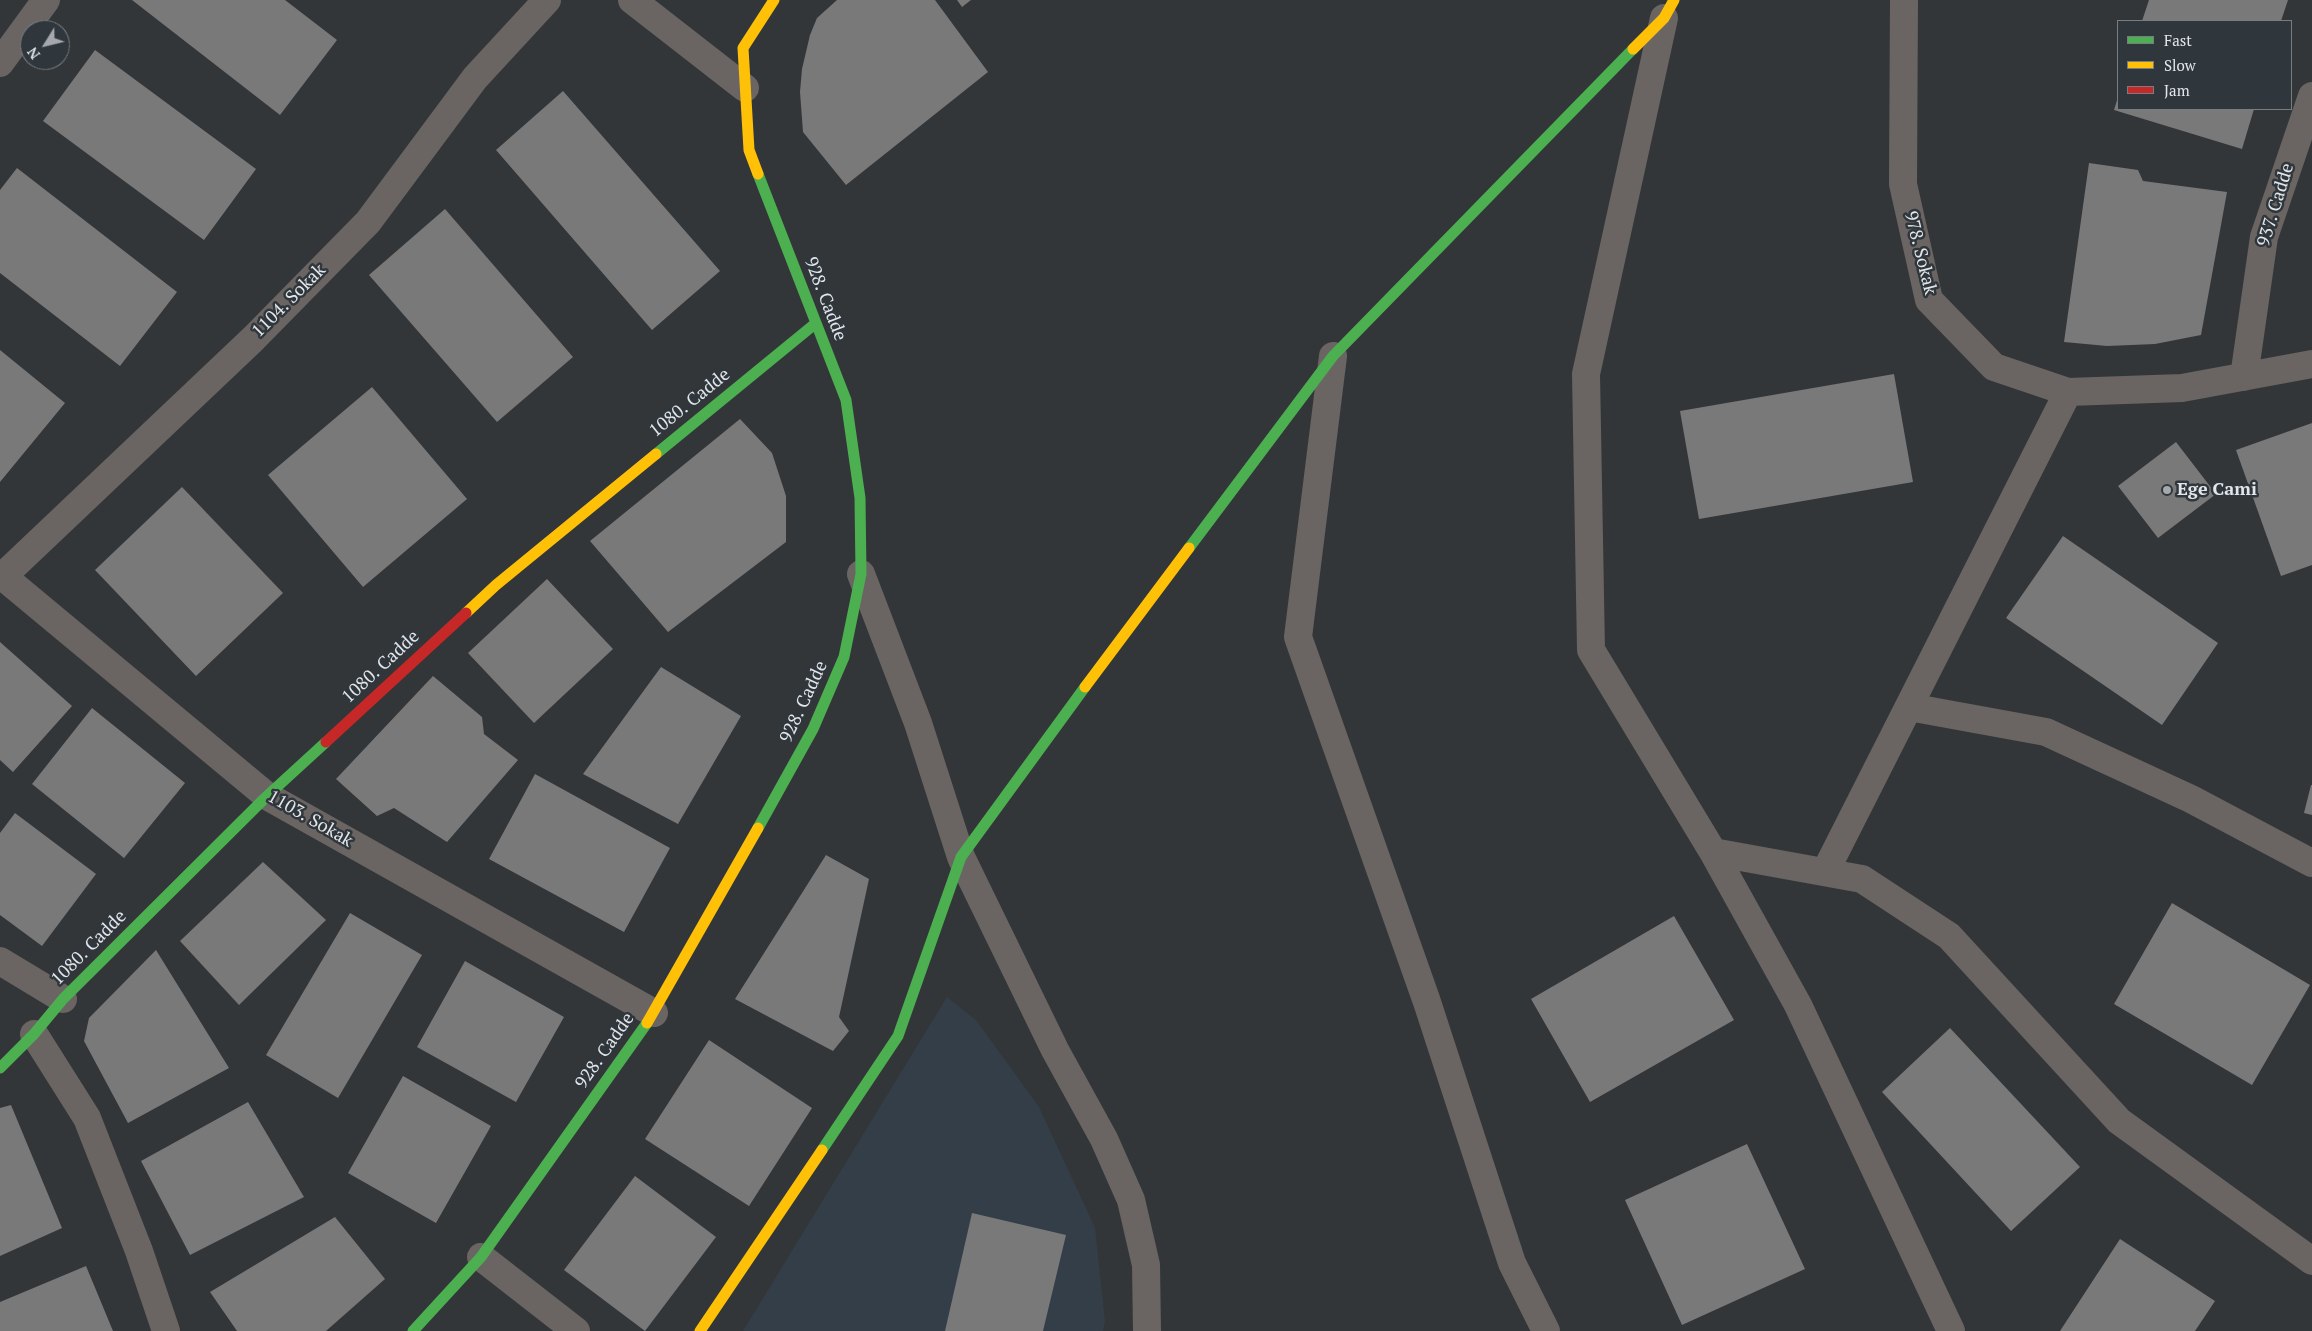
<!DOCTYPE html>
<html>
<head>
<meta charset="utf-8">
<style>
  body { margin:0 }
  #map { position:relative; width:2312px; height:1331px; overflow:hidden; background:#333639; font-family:"PT Serif",serif }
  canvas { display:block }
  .legend { position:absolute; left:2117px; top:20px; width:175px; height:90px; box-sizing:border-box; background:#30373c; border:1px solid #777d82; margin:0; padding:6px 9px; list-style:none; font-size:15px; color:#e2e6ea }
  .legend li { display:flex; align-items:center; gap:10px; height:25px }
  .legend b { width:25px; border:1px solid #777d82 }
  .north { position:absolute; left:20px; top:20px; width:50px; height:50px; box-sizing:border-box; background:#30373c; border:1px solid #777d82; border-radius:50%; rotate:234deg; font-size:14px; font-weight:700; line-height:20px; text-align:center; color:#e2e6ea }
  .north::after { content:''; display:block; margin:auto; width:18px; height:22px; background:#a5a8ac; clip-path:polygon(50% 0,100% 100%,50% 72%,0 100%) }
</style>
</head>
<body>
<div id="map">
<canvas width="2312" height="1331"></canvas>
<ul class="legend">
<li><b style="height:6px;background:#4caf50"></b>Fast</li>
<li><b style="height:6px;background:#ffc107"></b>Slow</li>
<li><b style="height:6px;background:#c62828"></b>Jam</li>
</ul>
<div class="north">N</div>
</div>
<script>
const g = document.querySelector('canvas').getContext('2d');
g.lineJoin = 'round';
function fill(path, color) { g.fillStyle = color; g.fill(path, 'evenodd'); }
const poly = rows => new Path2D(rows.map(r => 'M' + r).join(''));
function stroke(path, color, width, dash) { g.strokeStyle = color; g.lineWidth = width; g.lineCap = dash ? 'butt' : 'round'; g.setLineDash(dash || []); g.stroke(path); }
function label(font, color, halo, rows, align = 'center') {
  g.font = font + ' "PT Serif",serif'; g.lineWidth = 5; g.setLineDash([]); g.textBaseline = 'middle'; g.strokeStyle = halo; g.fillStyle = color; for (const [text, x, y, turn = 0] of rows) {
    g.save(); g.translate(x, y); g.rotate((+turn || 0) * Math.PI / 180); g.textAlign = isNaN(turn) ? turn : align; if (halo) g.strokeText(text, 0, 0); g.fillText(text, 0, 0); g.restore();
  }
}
fill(poly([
  [947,997,976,1020,1039,1107,1095,1228,1105,1321,1103,1331,743,1331]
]), '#343e48');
fill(poly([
  [132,0,285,0,337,40,280,115],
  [837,0,935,0,988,72,846,185,803,132,800,92,802,69,810,35,817,18],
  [957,0,971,0,962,7],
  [2149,0,2288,0,2281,21,2142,21],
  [95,50,256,169,204,240,43,121],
  [563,91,720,271,652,330,496,150],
  [2118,97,2118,109,2254,109,2242,149,2114,110],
  [2089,163,2138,170,2143,181,2227,192,2201,335,2155,344,2107,346,2064,342],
  [17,168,177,292,120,366,0,273,0,190],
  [445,209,573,357,497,422,369,275],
  [0,350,65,403,0,482],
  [1894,374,1913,482,1699,519,1680,411],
  [372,387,467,499,363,587,268,475],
  [740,419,772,453,786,496,786,542,668,632,590,541],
  [2312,423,2312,565,2281,576,2236,450],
  [2176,442,2216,494,2158,538,2118,486],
  [182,487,283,593,196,676,95,570],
  [2063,536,2218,643,2162,725,2006,618],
  [547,579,613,649,534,723,468,653],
  [0,642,72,706,13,772,0,760],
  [661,667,741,716,678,824,583,774],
  [433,676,482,717,484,734,518,760,447,842,394,808,377,816,336,779],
  [92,708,185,783,124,858,32,784],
  [535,774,670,848,624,932,489,859],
  [2311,785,2312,785,2312,815,2304,813],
  [15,813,96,874,42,946,0,915,0,833],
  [826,855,869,879,839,1017,849,1031,833,1051,735,999],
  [263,862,326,920,239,1005,180,941],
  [2172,903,2310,985,2252,1085,2114,1004],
  [350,913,422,955,338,1098,266,1055],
  [1674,916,1734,1020,1590,1102,1531,999],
  [156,950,229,1068,128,1123,84,1041,89,1018],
  [465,961,564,1017,516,1102,417,1047],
  [1950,1028,2080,1167,2011,1231,1882,1092],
  [709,1040,812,1108,749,1206,645,1139],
  [403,1076,491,1126,436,1223,348,1173],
  [248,1102,304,1197,190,1255,141,1161],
  [11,1105,62,1228,0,1256,0,1108],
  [1747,1144,1805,1269,1682,1325,1625,1200],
  [635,1176,716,1237,645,1331,564,1270],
  [972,1213,1066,1235,1043,1331,945,1331],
  [335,1217,385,1279,326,1331,237,1331,210,1292],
  [2120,1239,2215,1301,2195,1331,2060,1331],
  [86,1266,113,1331,0,1331,0,1302]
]), '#797979');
stroke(poly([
  [632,0,745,88],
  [1904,0,1903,184,1929,300,1994,367,2068,392,2182,388,2312,364],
  [1664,18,1586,374,1591,650,1713,852,1798,1005,1951,1331],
  [0,63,46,0],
  [1333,356,1298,637,1427,1002,1512,1263,1546,1331],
  [2244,377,2264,237,2312,96],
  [0,574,267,796,654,1013],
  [861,574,918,723,961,857,1055,1050,1104,1139,1131,1200,1146,1265,1147,1331],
  [3,576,253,339,368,222,475,78,547,0],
  [1909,707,2046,732,2191,799,2312,863],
  [1713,852,1862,879,1949,936,2119,1121,2312,1261],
  [1825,872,2068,392],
  [0,961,63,999],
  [34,1034,87,1118,139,1251,166,1331],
  [481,1257,576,1331]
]), '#6a6562', 28);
stroke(poly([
  [656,454,816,323],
  [1189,548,1333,356,1633,49],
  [758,828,813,729,844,657,861,574,860,498,846,400,758,174],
  [0,1068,34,1034,63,999,267,796,326,742],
  [822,1150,898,1036,961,857,1085,687],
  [413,1331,481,1257,647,1023]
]), '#4caf50', 11);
stroke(poly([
  [1633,49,1664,18,1674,0],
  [758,174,749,150,743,48,774,0],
  [466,613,496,585,656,454],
  [1085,687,1189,548],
  [647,1023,758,828],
  [700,1331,822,1150]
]), '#ffc107', 11);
stroke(poly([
  [326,742,466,613]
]), '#c62828', 11);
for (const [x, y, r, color] of [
  [2167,490,5,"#a5a8ac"]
]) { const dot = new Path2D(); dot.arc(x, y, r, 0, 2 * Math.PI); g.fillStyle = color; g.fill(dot); stroke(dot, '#30373c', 2); }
label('18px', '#e2e6ea', '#30373c', [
  ["937. Cadde",2276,205,-73],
  ["978. Sokak",1920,253,76],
  ["928. Cadde",825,299,69],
  ["1104. Sokak",289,301,-45],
  ["1080. Cadde",690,403,-39],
  ["1080. Cadde",381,667,-43],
  ["928. Cadde",804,702,-65],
  ["1103. Sokak",310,819,30],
  ["1080. Cadde",89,948,-45],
  ["928. Cadde",605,1051,-55]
]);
label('bold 18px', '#e2e6ea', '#30373c', [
  ["Ege Cami",2177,490]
], 'left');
</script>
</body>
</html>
